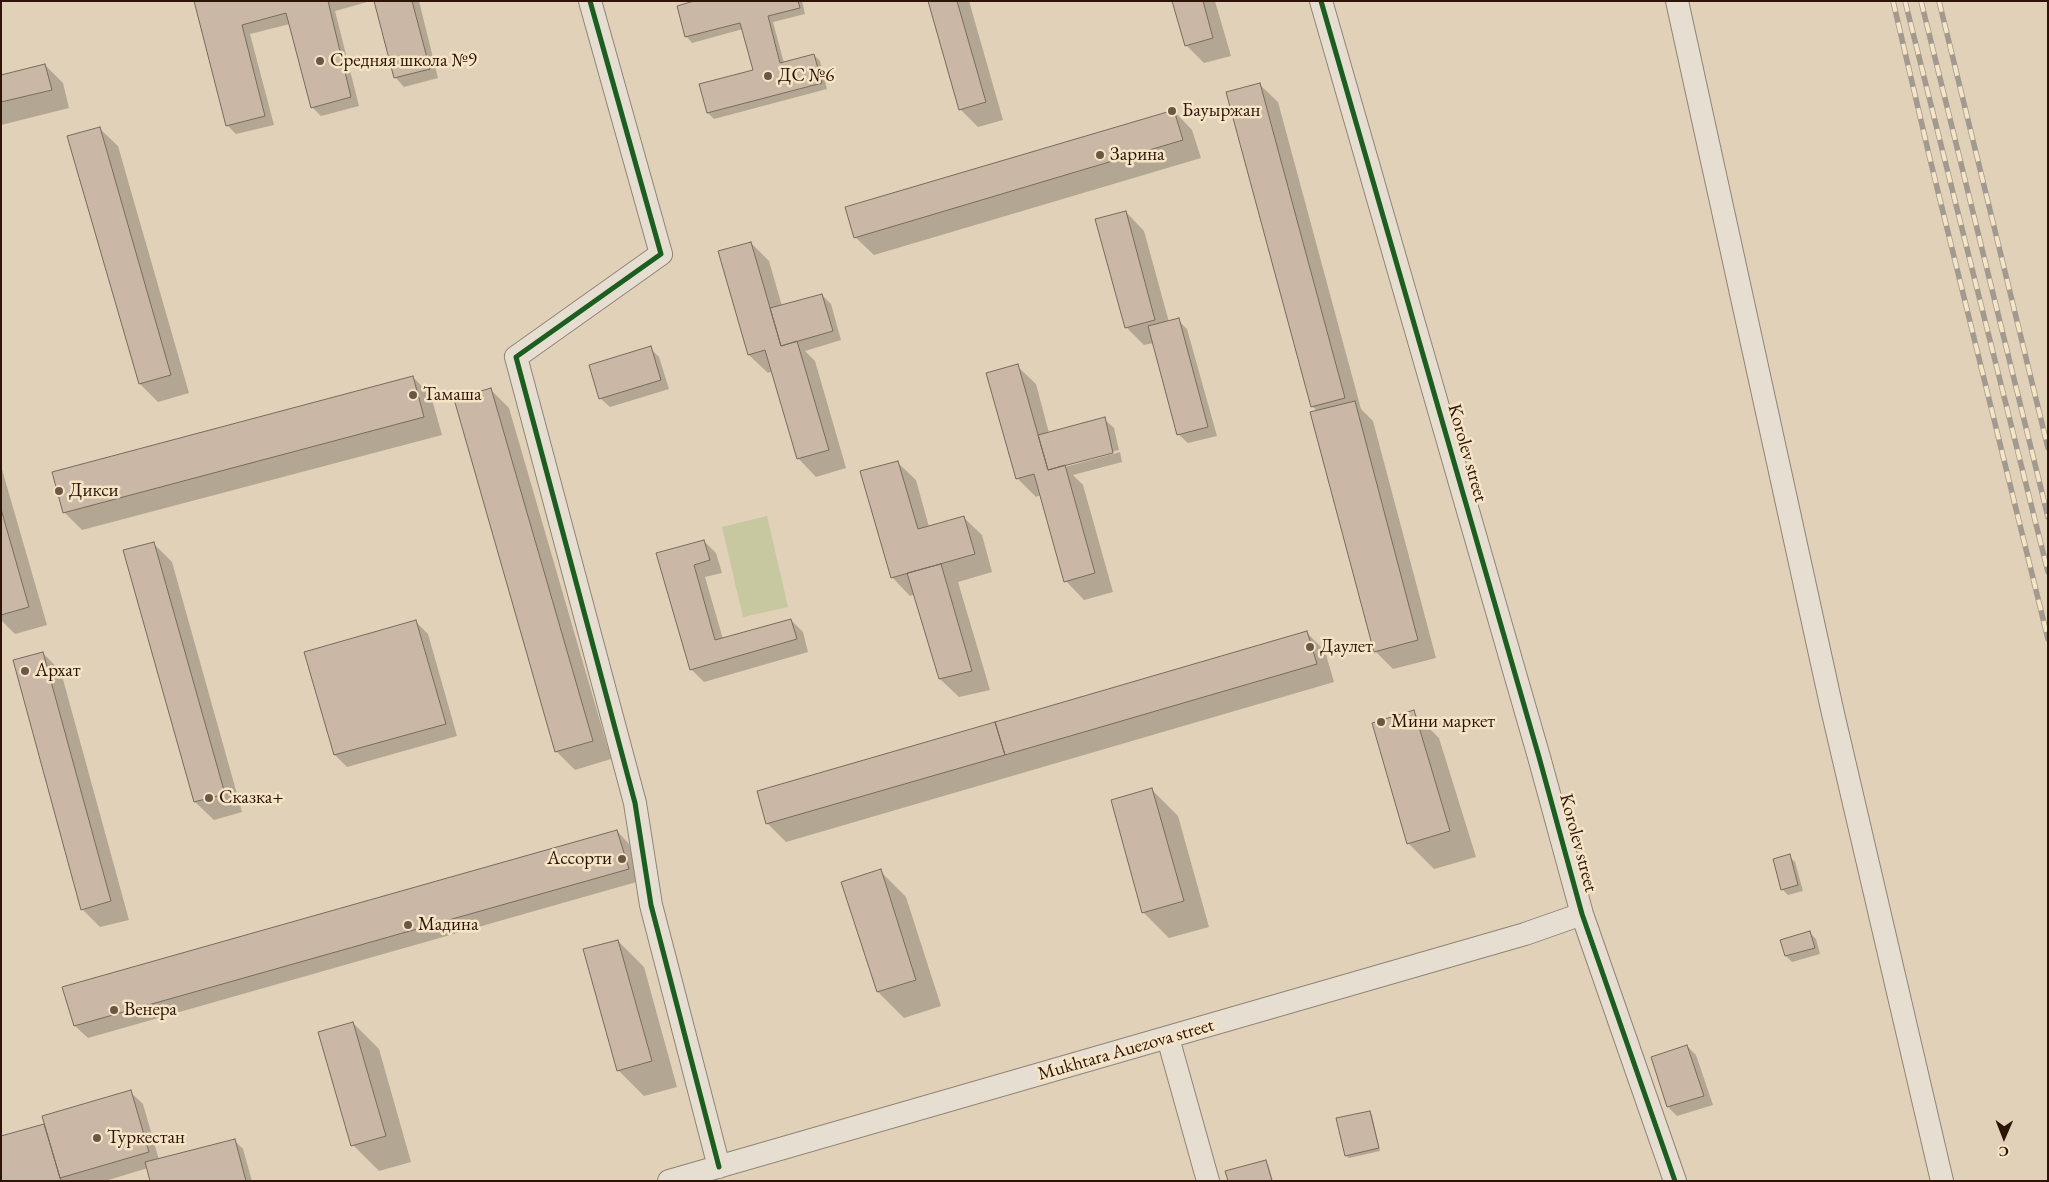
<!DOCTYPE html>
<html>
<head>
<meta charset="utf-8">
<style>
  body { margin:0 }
  #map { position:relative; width:2049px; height:1182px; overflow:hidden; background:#e0d1b8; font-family:"EB Garamond",serif }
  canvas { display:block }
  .frame { position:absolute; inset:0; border:2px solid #2e1406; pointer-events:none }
  .north { position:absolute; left:1979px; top:1112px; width:50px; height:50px; -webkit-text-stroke:4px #f5e4c6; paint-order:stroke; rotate:181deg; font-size:14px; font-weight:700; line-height:20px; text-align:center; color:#2e1406 }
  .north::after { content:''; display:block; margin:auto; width:18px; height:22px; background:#2e1406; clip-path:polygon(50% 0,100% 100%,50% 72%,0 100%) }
</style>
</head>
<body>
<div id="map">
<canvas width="2049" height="1182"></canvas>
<div class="frame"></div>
<div class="north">С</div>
</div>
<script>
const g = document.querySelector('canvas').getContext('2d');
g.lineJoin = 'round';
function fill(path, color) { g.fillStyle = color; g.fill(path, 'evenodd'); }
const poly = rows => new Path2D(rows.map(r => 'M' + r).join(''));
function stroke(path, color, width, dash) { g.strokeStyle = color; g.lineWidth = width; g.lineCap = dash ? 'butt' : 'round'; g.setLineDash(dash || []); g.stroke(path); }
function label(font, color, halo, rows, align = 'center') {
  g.font = font + ' "EB Garamond",serif'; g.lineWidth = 5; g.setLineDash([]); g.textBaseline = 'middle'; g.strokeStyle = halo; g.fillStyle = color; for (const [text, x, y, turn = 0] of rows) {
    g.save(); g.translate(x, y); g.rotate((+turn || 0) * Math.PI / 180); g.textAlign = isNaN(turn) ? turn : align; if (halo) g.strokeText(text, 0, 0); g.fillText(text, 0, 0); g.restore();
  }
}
fill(poly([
  [767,516,788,607,743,617,722,527]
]), '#c7c7a0');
fill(poly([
  [195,1,371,1,335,11,359,106,321,116,312,107,290,24,250,34,274,125,236,134,227,125],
  [375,1,419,1,438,78,404,87,395,77],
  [699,1,802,1,805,14,773,22,784,63,814,55,820,61,827,89,714,119,708,113,754,71,743,29,692,43,687,37,679,7],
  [929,1,969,1,1003,120,978,127,960,109],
  [1174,1,1215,1,1231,56,1204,63,1186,45],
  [45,65,63,83,69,108,1,125,1,76],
  [1259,84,1278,102,1361,409,1373,421,1436,658,1393,669,1375,651,1318,412,1312,406],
  [1174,111,1192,130,1201,158,874,255,855,237],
  [99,128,118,146,189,393,158,402,140,384,69,137],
  [1126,212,1144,231,1169,322,1178,320,1187,329,1217,436,1188,443,1178,434,1154,343,1144,345,1126,327],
  [751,243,769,261,782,306,822,295,831,304,841,340,805,351,815,361,846,468,816,477,798,458,773,371,768,373,749,355,720,252],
  [650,348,659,357,669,389,610,407,600,398],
  [1017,366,1036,384,1049,433,1104,419,1114,428,1119,450,1063,465,1065,467,1120,452,1122,462,1073,475,1083,485,1113,592,1084,600,1066,581,1041,495,1036,497,1017,478],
  [413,377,431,396,442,435,82,530,64,512],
  [491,390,509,408,611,759,575,770,556,751],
  [897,462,916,480,929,527,963,517,982,535,992,572,958,582,990,690,959,697,940,679,915,594,910,596,892,577],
  [1,466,47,625,15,634,1,620],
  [704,541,716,553,722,573,705,577,723,639,791,620,803,632,808,652,704,682,691,669,658,554],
  [153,543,172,562,242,812,214,820,195,802],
  [416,622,428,634,457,736,347,767,335,755,306,653],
  [1307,633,1325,651,1334,682,786,842,767,823],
  [43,653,61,672,129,920,100,927,82,909],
  [1413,712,1439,738,1476,857,1434,869,1408,843],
  [1152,790,1178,816,1209,927,1169,938,1143,912],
  [617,831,629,844,640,881,88,1038,75,1026],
  [1789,856,1795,862,1803,891,1788,895,1782,889],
  [880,871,906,897,941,1006,904,1018,878,992,843,883],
  [1810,933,1816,939,1820,954,1792,962,1786,956],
  [618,941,644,967,677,1087,644,1096,618,1070],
  [353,1023,379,1049,411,1162,379,1171,353,1145],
  [1687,1046,1696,1055,1713,1105,1677,1116,1668,1107,1653,1058],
  [130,1092,143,1104,159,1160,234,1140,243,1149,252,1181,151,1181,148,1168,105,1181,1,1181,1,1138,46,1125],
  [1370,1112,1372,1115,1380,1151,1349,1158,1346,1156],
  [1265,1162,1268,1164,1273,1181,1229,1181]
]), '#0003');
const building = poly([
  [194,1,328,1,351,97,311,108,286,13,242,25,265,116,226,126,194,1],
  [374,1,412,1,430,69,394,78,374,1],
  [694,1,798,1,800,8,768,16,780,63,814,54,822,83,707,113,699,84,753,70,740,23,685,37,677,6,694,1],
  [928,1,957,1,986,102,959,110,928,1],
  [1172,1,1203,1,1213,38,1185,46,1172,1],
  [45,64,52,90,1,102,1,75,45,64],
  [1260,83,1345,398,1311,407,1226,92,1260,83],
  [1174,110,1183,140,854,238,845,207,1174,110],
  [100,127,171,375,139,384,67,136,100,127],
  [1126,211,1155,320,1125,328,1095,219,1126,211],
  [751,242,781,346,797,341,829,450,797,459,765,350,748,355,718,251,751,242],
  [822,294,833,331,781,346,770,308,822,294],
  [1179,318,1208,427,1177,435,1148,326,1179,318],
  [651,346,661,380,599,399,589,365,651,346],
  [1018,364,1048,470,1065,465,1095,573,1064,582,1034,474,1016,479,986,373,1018,364],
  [413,376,424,417,63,513,52,472,413,376],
  [491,388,593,741,555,752,454,399,491,388],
  [1355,401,1418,640,1374,652,1310,412,1355,401],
  [1105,417,1113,453,1048,470,1038,435,1105,417],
  [898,461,918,529,964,516,975,554,891,578,860,471,898,461],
  [1,509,29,607,1,615,1,509],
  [704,540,710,560,694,565,715,640,791,619,797,639,690,670,656,553,704,540],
  [154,542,225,794,194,802,123,550,154,542],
  [941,564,972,671,939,679,907,573,941,564],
  [416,620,446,724,334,755,304,652,416,620],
  [1307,631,1317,664,1005,755,995,722,1307,631],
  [43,652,111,901,81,910,13,660,43,652],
  [1414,710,1450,831,1407,844,1372,723,1414,710],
  [995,722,1005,755,766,824,757,791,995,722],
  [1152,788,1184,901,1142,913,1111,800,1152,788],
  [617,830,629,869,74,1026,62,987,617,830],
  [1790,854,1798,885,1781,890,1773,859,1790,854],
  [881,869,916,980,877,992,841,882,881,869],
  [1810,931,1815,948,1785,956,1780,940,1810,931],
  [618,940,652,1061,617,1071,583,949,618,940],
  [353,1022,386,1136,351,1146,318,1032,353,1022],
  [1687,1045,1704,1096,1667,1107,1651,1057,1687,1045],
  [131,1090,149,1152,60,1178,42,1116,131,1090],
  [1370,1111,1379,1148,1345,1156,1336,1118,1370,1111],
  [44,1124,61,1181,1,1181,1,1136,44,1124],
  [235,1139,246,1181,150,1181,145,1162,235,1139],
  [1266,1160,1272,1181,1228,1181,1225,1171,1266,1160]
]);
fill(building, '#cab7a6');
stroke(building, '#776b5d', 1);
const minor = poly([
  [590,1,661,254,516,357,635,803,651,905,719,1167],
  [1321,1,1539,757,1582,914,1675,1181],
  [1677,1,1832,709,1942,1181],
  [1168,1038,1208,1181],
  [669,1181,1525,934,1582,914]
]);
stroke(minor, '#908475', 24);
stroke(minor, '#e5ded1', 22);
const rail = poly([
  [1893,1,1930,159,2048,639],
  [1905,1,2048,572],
  [1921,1,2048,517],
  [1939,1,2048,448]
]);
stroke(rail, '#a29a8e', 5.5);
stroke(rail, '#f5e4c6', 4, [11]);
stroke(poly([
  [590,1,661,254,516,357,635,803,651,905,719,1167],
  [1321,1,1539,757,1582,914,1675,1181]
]), '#1b5e20', 5);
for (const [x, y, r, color] of [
  [320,61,5,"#6c5644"],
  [768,76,5,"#6c5644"],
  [1172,111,5,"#6c5644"],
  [1100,155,5,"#6c5644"],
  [413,395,5,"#6c5644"],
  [59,491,5,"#6c5644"],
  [1310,647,5,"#6c5644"],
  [25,671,5,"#6c5644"],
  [1381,722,5,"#6c5644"],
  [209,798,5,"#6c5644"],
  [622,859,5,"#6c5644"],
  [408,925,5,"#6c5644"],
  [114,1010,5,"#6c5644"],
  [97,1138,5,"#6c5644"]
]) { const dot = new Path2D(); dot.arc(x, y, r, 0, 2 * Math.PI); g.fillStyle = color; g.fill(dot); stroke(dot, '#f5e4c6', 2); }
label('19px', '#2e1406', '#f5e4c6', [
  ["Средняя школа №9",330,61],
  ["ДС №6",778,76],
  ["Бауыржан",1182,111],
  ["Зарина",1110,155],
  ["Тамаша",423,395],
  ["Дикси",69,491],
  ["Даулет",1320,647],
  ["Архат",35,671],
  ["Мини маркет",1391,722],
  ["Сказка+",219,798],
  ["Ассорти",612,859,"right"],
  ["Мадина",418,925],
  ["Венера",124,1010],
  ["Туркестан",107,1138]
], 'left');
label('19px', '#2e1406', '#f5e4c6', [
  ["Korolev street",1467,453,74],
  ["Korolev street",1578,843,75],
  ["Mukhtara Auezova street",1126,1050,-16]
]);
</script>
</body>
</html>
